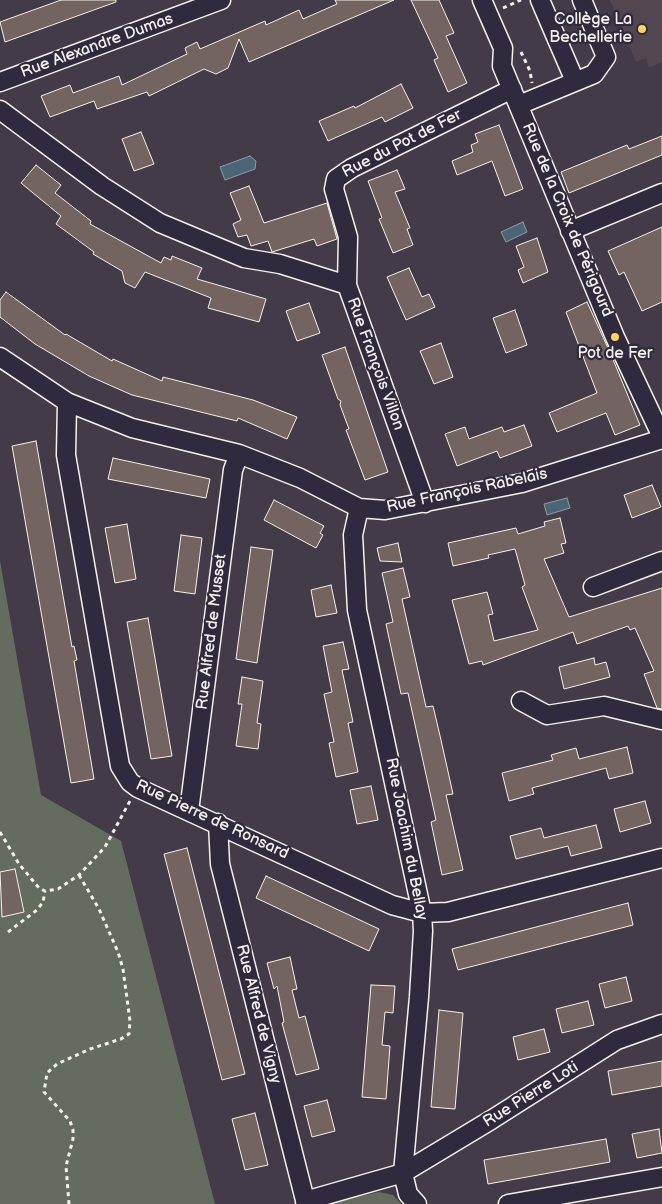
<!DOCTYPE html>
<html>
<head>
<meta charset="utf-8">
<style>
  body { margin:0 }
  canvas { display:block; background:#443b48 }
</style>
</head>
<body>
<canvas width="662" height="1204"></canvas>
<script>
const g = document.querySelector('canvas').getContext('2d');
g.lineJoin = 'round';
function fill(path, color) { g.fillStyle = color; g.fill(path, 'evenodd'); }
const poly = rows => new Path2D(rows.map(r => 'M' + r).join(''));
function stroke(path, color, width, dash) { g.strokeStyle = color; g.lineWidth = width; g.lineCap = dash ? 'butt' : 'round'; g.setLineDash(dash || []); g.stroke(path); }
function label(font, color, halo, rows, align = 'center') {
  g.font = font + ' "Balsamiq Sans",sans-serif'; g.lineWidth = 4.5; g.setLineDash([]); g.textBaseline = 'middle'; g.strokeStyle = halo; g.fillStyle = color; for (const [text, x, y, turn = 0] of rows) {
    g.save(); g.translate(x, y); g.rotate((+turn || 0) * Math.PI / 180); g.textAlign = isNaN(turn) ? turn : align; if (halo) g.strokeText(text, 0, 0); g.fillText(text, 0, 0); g.restore();
  }
}
fill(poly([
  [610,0,662,0,662,62,649,68,646,58,636,62]
]), '#524750');
fill(poly([
  [0,561,41,795,121,841,215,1204,0,1204],
  [379,1192,393,1195,401,1204,325,1204]
]), '#646c5f');
const water = poly([
  [250,156,256,161,255,169,225,180,220,167,250,156],
  [523,222,527,232,506,242,501,232,523,222],
  [567,498,570,508,547,515,544,504,567,498]
]);
fill(water, '#4c6476');
stroke(water, '#8f9ca4', 1);
const building = poly([
  [61,0,116,0,116,2,5,42,0,22,61,0],
  [335,0,394,0,249,62,239,39,228,68,216,74,204,69,149,96,147,92,97,109,94,101,50,117,41,96,70,85,73,93,119,76,122,85,187,54,185,48,197,42,200,49,265,21,266,25,299,10,303,19,337,4,335,0],
  [411,0,439,0,454,33,446,36,467,83,448,92,434,60,438,58,411,0],
  [401,84,413,108,385,122,382,117,328,141,319,121,354,106,355,108,401,84],
  [499,125,523,189,505,196,492,161,457,175,452,161,473,152,471,145,478,142,475,134,499,125],
  [141,132,154,164,134,171,122,139,141,132],
  [662,136,662,155,569,193,561,172,627,145,629,149,662,136],
  [36,165,61,185,55,193,91,221,90,224,161,263,164,257,171,260,172,256,202,268,197,279,266,299,259,322,208,308,211,298,145,272,135,288,125,283,122,271,93,254,94,252,56,224,61,216,21,183,36,165],
  [397,170,405,189,395,192,410,228,407,229,413,245,393,253,379,219,382,218,368,181,397,170],
  [249,186,264,223,327,203,337,239,317,246,314,239,272,252,268,241,251,246,247,235,238,237,233,224,241,220,230,193,249,186],
  [662,227,662,302,642,311,624,272,619,275,608,251,662,227],
  [537,238,548,272,523,283,518,270,524,267,516,246,537,238],
  [409,268,422,297,429,294,435,307,406,320,387,277,409,268],
  [6,292,65,335,66,334,112,361,113,359,162,381,163,377,253,400,297,417,287,439,238,418,237,421,132,395,89,376,35,344,0,317,0,300,6,292],
  [587,302,612,357,640,425,615,435,606,413,557,432,549,413,597,393,566,312,587,302],
  [309,303,320,333,297,341,286,311,309,303],
  [515,310,527,345,506,353,493,318,515,310],
  [441,343,453,377,434,384,420,351,441,343],
  [345,347,388,472,365,480,346,430,349,429,340,405,341,401,338,399,322,355,345,347],
  [524,425,532,446,500,458,497,451,457,466,445,434,465,427,469,439,502,427,504,432,524,425],
  [36,441,72,647,74,646,77,660,74,661,94,779,71,783,12,446,36,441],
  [113,458,210,479,206,498,108,479,113,458],
  [652,485,661,507,632,518,624,495,652,485],
  [274,500,324,526,320,533,323,535,316,548,264,520,274,500],
  [560,518,566,543,561,544,564,553,544,559,569,617,662,588,662,709,657,708,644,674,654,671,635,628,630,630,628,626,577,644,573,632,483,665,482,661,469,664,452,600,487,592,493,614,488,615,494,641,538,630,522,587,525,585,515,549,488,555,489,558,453,566,448,543,516,528,518,534,545,526,544,522,560,518],
  [127,524,136,579,115,583,105,528,127,524],
  [181,535,202,538,195,594,174,591,181,535],
  [398,543,402,562,380,561,377,548,398,543],
  [251,547,273,550,257,663,236,659,251,547],
  [403,568,410,597,402,599,426,707,433,706,441,740,453,794,446,795,463,870,442,875,431,822,436,820,408,693,401,694,386,624,393,622,382,573,403,568],
  [331,585,337,613,316,617,311,590,331,585],
  [148,618,172,756,151,759,127,622,148,618],
  [343,642,349,669,342,670,353,722,348,723,358,772,336,777,329,743,334,742,324,694,332,692,323,646,343,642],
  [594,658,595,665,606,662,610,677,564,689,559,667,594,658],
  [242,677,263,681,257,723,261,724,258,749,236,746,242,704,238,704,242,677],
  [627,747,633,773,609,779,606,768,532,788,534,794,509,801,502,773,553,760,551,755,576,748,579,759,627,747],
  [371,786,378,820,357,824,350,790,371,786],
  [645,801,651,823,620,832,614,809,645,801],
  [596,825,602,848,571,856,568,846,516,859,510,836,541,828,544,838,596,825],
  [187,848,245,1074,222,1080,164,854,187,848],
  [15,869,24,912,2,917,0,872,15,869],
  [266,876,379,929,369,951,256,898,266,876],
  [628,903,633,925,458,970,452,949,628,903],
  [290,957,297,989,292,990,299,1018,305,1016,319,1069,296,1075,282,1023,284,1022,277,986,274,989,267,963,290,957],
  [626,977,632,1001,605,1008,599,984,626,977],
  [371,985,395,986,393,1013,385,1012,382,1045,390,1046,386,1099,362,1097,371,985],
  [588,1001,594,1025,562,1033,556,1009,588,1001],
  [439,1010,463,1013,455,1109,431,1107,439,1010],
  [544,1029,550,1052,518,1060,513,1037,544,1029],
  [662,1061,662,1086,612,1095,608,1071,662,1061],
  [327,1100,335,1131,312,1137,304,1106,327,1100],
  [255,1113,268,1165,245,1170,232,1119,255,1113],
  [659,1129,662,1153,637,1158,632,1134,659,1129],
  [606,1139,610,1162,488,1184,484,1160,606,1139]
]);
fill(building, '#746461');
stroke(building, '#f4f1e8', 1);
const minor = poly([
  [482,0,503,48,502,66,615,337,662,437],
  [540,0,575,81],
  [0,82,221,0],
  [519,105,594,74,606,57,582,0],
  [0,110,102,186,160,223,244,258,280,264,347,285,425,503],
  [570,231,662,193],
  [347,285,348,237,334,189,336,179,352,168,512,89],
  [0,357,67,402,132,428,239,454,300,478,359,508,385,510,522,483,662,439],
  [67,402,66,455,120,766,130,782,138,788,392,905,422,913,448,912,662,858],
  [359,508,353,535,357,610,422,913,423,931,419,997,403,1173,408,1194,417,1204],
  [593,587,662,561],
  [521,701,547,715,604,706,662,720],
  [189,811,233,470,239,454],
  [218,823,220,864,306,1204],
  [305,1201,403,1173,491,1120,617,1040,662,1024],
  [508,1204,662,1177]
]);
stroke(minor, '#f4f1e8', 21);
stroke(poly([
  [503,8,521,0],
  [521,52,530,71,532,83],
  [0,832,19,864,39,888,45,891,58,889,79,875,105,847,130,801],
  [8,932,37,910,43,902,45,891],
  [69,1204,66,1166,73,1139,73,1130,70,1121,44,1092,47,1073,57,1064,90,1049,121,1039,129,1034,130,1021,123,969,118,952,99,909,79,875]
]), '#f4f1e8', 3, [4, 4]);
stroke(minor, '#2f2a3d', 18);
for (const [x, y, r, color] of [
  [642,29,5,"#ffd166"],
  [615,337,5,"#ffd166"]
]) { const dot = new Path2D(); dot.arc(x, y, r, 0, 2 * Math.PI); g.fillStyle = color; g.fill(dot); stroke(dot, '#2f2a3d', 2); }
label('16px', '#f4f1e8', '#2f2a3d', [
  ["Collège La",632,20],
  ["Bechellerie",632,38],
  ["Pot de Fer",615,354,"center"]
], 'right');
label('16px', '#f4f1e8', '#2f2a3d', [
  ["Rue Alexandre Dumas",97,46,-20],
  ["Rue du Pot de Fer",402,144,-27],
  ["Rue de la Croix de Périgourd",567,220,67],
  ["Rue François Villon",375,364,70],
  ["Rue François Rabelais",467,491,-12],
  ["Rue Alfred de Musset",212,632,-83],
  ["Rue Pierre de Ronsard",212,820,25],
  ["Rue Joachim du Bellay",406,839,79],
  ["Rue Alfred de Vigny",258,1014,76],
  ["Rue Pierre Loti",531,1095,-32]
]);
</script>
</body>
</html>
